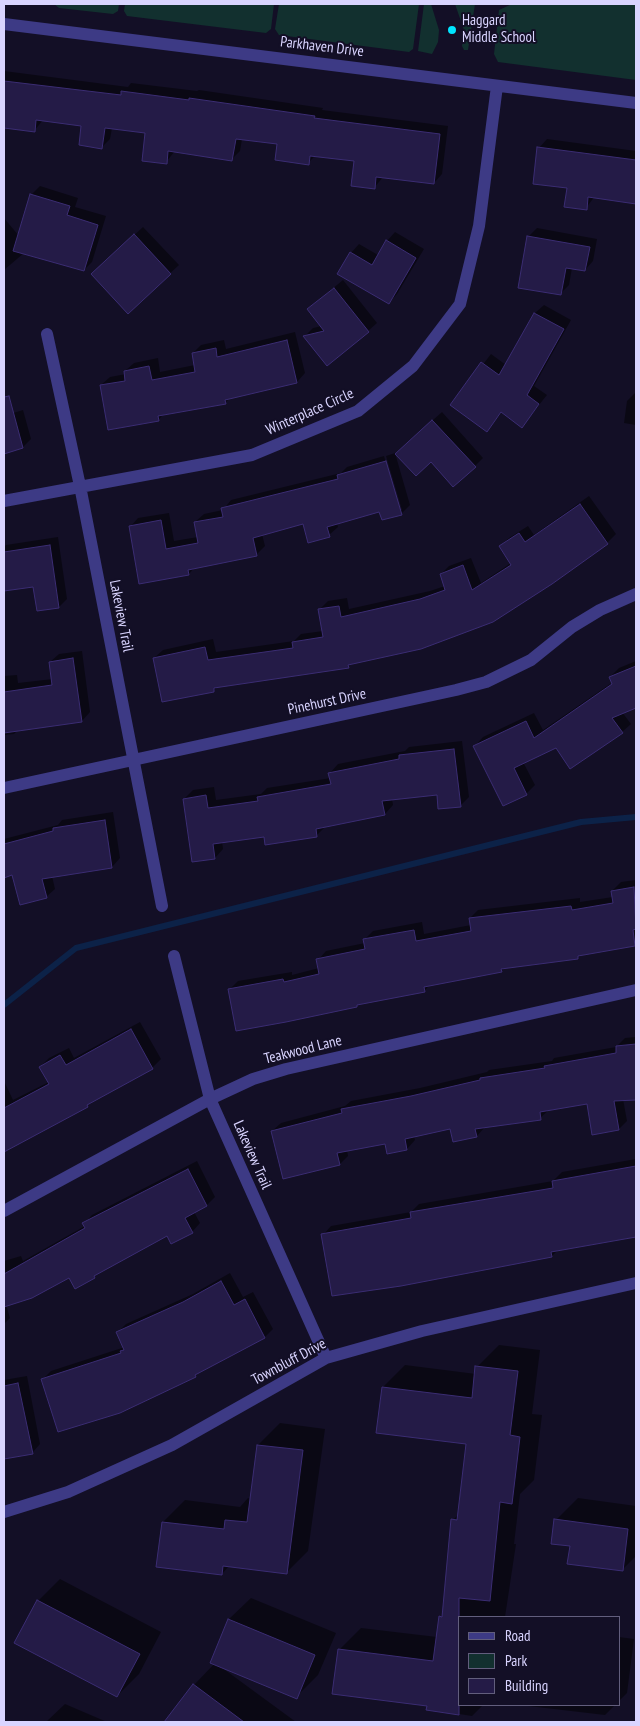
<!DOCTYPE html>
<html>
<head>
<meta charset="utf-8">
<style>
  body { margin:0 }
  #map { position:relative; width:640px; height:1726px; overflow:hidden; background:#130f26; font-family:"PT Sans Narrow",sans-serif }
  canvas { display:block }
  .frame { position:absolute; inset:0; border:5px solid #d9d4ff; pointer-events:none }
  .legend { position:absolute; left:458px; top:1616px; width:162px; height:90px; box-sizing:border-box; background:#130f26; border:1px solid #625e7d; margin:0; padding:6px 9px; list-style:none; font-size:15px; color:#d9d4ff }
  .legend li { display:flex; align-items:center; gap:10px; height:25px }
  .legend b { width:25px; border:1px solid #625e7d }
</style>
</head>
<body>
<div id="map">
<canvas width="640" height="1726"></canvas>
<div class="frame"></div>
<ul class="legend">
<li><b style="height:6px;background:#3d3a85"></b>Road</li>
<li><b style="height:14px;background:#12302f"></b>Park</li>
<li><b style="height:14px;background:#241b47"></b>Building</li>
</ul>
</div>
<script>
const g = document.querySelector('canvas').getContext('2d');
g.lineJoin = 'round';
function fill(path, color) { g.fillStyle = color; g.fill(path, 'evenodd'); }
const poly = rows => new Path2D(rows.map(r => 'M' + r).join(''));
function stroke(path, color, width, dash) { g.strokeStyle = color; g.lineWidth = width; g.lineCap = dash ? 'butt' : 'round'; g.setLineDash(dash || []); g.stroke(path); }
function label(font, color, halo, rows, align = 'center') {
  g.font = font + ' "PT Sans Narrow",sans-serif'; g.lineWidth = 4; g.setLineDash([]); g.textBaseline = 'middle'; g.strokeStyle = halo; g.fillStyle = color; for (const [text, x, y, turn = 0] of rows) {
    g.save(); g.translate(x, y); g.rotate((+turn || 0) * Math.PI / 180); g.textAlign = isNaN(turn) ? turn : align; if (halo) g.strokeText(text, 0, 0); g.fillText(text, 0, 0); g.restore();
  }
}
fill(poly([
  [54,4,119,4,118,11,113,14,59,8],
  [125,4,274,4,271,29,266,33,127,16,124,11],
  [279,4,419,4,413,49,409,52,279,35,275,29],
  [424,4,431,4,439,30,438,42,432,54,418,51],
  [455,4,475,4,468,50,464,50,462,46,464,30],
  [512,4,636,4,636,80,498,62,494,54,499,10]
]), '#12302f');
fill(poly([
  [4,71,128,87,131,83,197,91,199,90,323,108,322,110,448,126,442,174,434,183,383,177,374,188,356,160,316,155,308,163,278,143,242,139,240,151,232,159,175,151,166,162,146,132,112,128,110,139,102,147,83,125,43,120,34,131,4,127],
  [547,139,636,151,636,202,595,196,586,208,539,148],
  [40,186,78,198,75,207,106,216,92,262,84,270,24,253,4,270,4,218,19,236,31,195],
  [143,227,179,265,128,312,101,266],
  [537,228,597,239,593,261,585,270,572,268,569,285,560,294,528,237],
  [395,232,424,249,397,294,389,303,351,253,359,244,378,255,387,241],
  [343,280,377,323,368,331,305,336,313,328,322,326,308,309],
  [544,305,571,320,534,386,547,395,522,426,502,412,487,430,452,405,491,354,506,365,535,313],
  [295,332,305,373,297,382,230,398,225,403,164,414,159,419,101,385,110,377,126,374,125,371,134,363,158,358,160,372,195,365,193,353,201,345,224,340,226,349],
  [636,392,636,425,624,423,627,401],
  [23,410,31,439,23,447,4,452,4,416],
  [442,412,483,458,475,466,431,461,405,445],
  [395,453,410,505,401,514,380,510,337,523,338,527,329,535,304,523,262,534,265,546,256,555,195,567,189,574,130,527,138,518,169,513,174,541,198,537,195,522,204,514,223,510,231,500,341,473,347,467,384,456,399,510,402,510,386,456],
  [589,496,616,534,607,543,348,666,219,686,214,690,154,658,163,650,213,639,216,652,294,641,301,634,323,631,320,609,328,601,347,598,349,609,430,591,445,586,441,574,449,566,471,558,481,583,511,563,500,546,509,538,528,526,534,535],
  [58,537,67,599,59,607,34,585,4,590,4,547,6,545],
  [82,651,90,712,82,721,18,730,14,734,4,735,4,676,17,675,18,683,53,679,50,662,59,654],
  [636,661,636,706,622,712,631,724,622,732,557,746,523,762,535,785,526,794,475,746,483,737,534,713,543,730,613,682,610,677,619,668],
  [462,741,469,797,460,806,438,794,392,799,393,805,385,814,325,827,317,835,265,835,222,841,223,849,215,858,184,799,193,790,214,787,216,800,261,794,267,788,331,778,330,773,338,764,405,751,409,747],
  [113,812,120,858,112,867,52,876,55,889,46,897,13,874,4,876,4,839,58,825,62,820],
  [636,880,635,945,582,954,578,958,505,968,501,971,431,984,424,991,360,1003,356,1006,230,989,238,981,292,972,292,975,319,968,318,960,326,951,365,943,365,939,373,931,422,922,424,934,471,925,470,918,478,910,580,898,580,902,613,897,612,891,621,882],
  [140,1022,161,1059,152,1068,4,1151,4,1081,13,1100,49,1082,40,1067,49,1058,69,1048,74,1058],
  [636,1037,636,1098,623,1099,627,1121,619,1129,588,1102,550,1109,540,1118,485,1127,477,1136,451,1128,414,1136,415,1140,407,1149,386,1142,347,1150,348,1156,340,1164,272,1131,281,1123,345,1106,351,1101,420,1088,487,1072,489,1070,552,1061,554,1058,616,1047,625,1038],
  [636,1159,636,1234,559,1249,552,1256,323,1235,331,1226,411,1212,419,1204,553,1181,562,1172],
  [197,1161,215,1197,207,1205,194,1212,200,1223,192,1232,167,1234,101,1270,94,1277,69,1276,6,1305,10,1318,4,1324,4,1261,21,1256,23,1261,85,1226,84,1224,92,1215],
  [230,1273,243,1297,253,1292,273,1329,265,1337,200,1371,195,1376,43,1379,51,1371,125,1347,118,1332,126,1324,193,1294],
  [499,1345,540,1350,532,1414,542,1415,534,1480,520,1494,514,1544,516,1544,505,1617,459,1617,459,1705,483,1705,472,1716,427,1709,428,1705,339,1650,361,1628,437,1637,440,1617,443,1614,453,1520,459,1514,467,1443,377,1432,383,1387,405,1365,476,1374,477,1367],
  [27,1376,40,1444,32,1453,4,1458,4,1380],
  [280,1423,325,1429,308,1551,286,1573,229,1566,222,1574,163,1522,185,1500,240,1507,248,1498,251,1499,258,1445],
  [578,1498,636,1506,636,1556,622,1570,556,1520],
  [60,1579,161,1632,139,1674,117,1696,38,1601],
  [251,1598,336,1633,318,1675,296,1697,221,1667,296,1722,165,1722,194,1685,215,1663,212,1662,229,1619],
  [619,1637,634,1639,627,1693,619,1701],
  [65,1704,107,1722,46,1722],
  [520,1705,615,1705,605,1715]
]), '#0007');
stroke(poly([
  [4,1005,76,948,581,822,636,817]
]), '#0c2248', 6);
const building = poly([
  [4,81,121,95,121,91,189,100,189,98,315,116,314,118,440,134,434,184,376,177,375,189,351,186,354,161,310,156,309,165,275,160,277,144,236,139,232,161,168,151,167,164,142,161,145,133,105,128,102,149,79,145,81,126,36,120,35,132,4,128,4,81],
  [537,147,636,160,636,204,588,197,587,210,564,207,567,188,533,184,537,147],
  [30,194,70,206,67,215,98,225,84,271,13,251,30,194],
  [134,234,171,274,128,314,91,274,134,234],
  [527,236,590,247,585,271,566,268,561,295,518,288,527,236],
  [386,240,416,258,389,304,337,274,350,252,372,265,386,240],
  [334,288,369,332,327,366,303,336,324,331,307,309,334,288],
  [534,313,564,329,527,395,539,404,522,428,501,412,487,432,450,405,481,362,499,375,534,313],
  [287,340,297,383,225,400,226,404,158,416,159,421,108,430,100,385,125,381,124,371,149,366,152,380,195,372,192,353,216,348,217,357,287,340],
  [9,396,23,448,4,454,4,397,9,396],
  [432,420,476,467,453,487,431,462,416,476,395,454,432,420],
  [386,461,402,515,382,520,379,512,327,527,330,537,308,543,303,524,253,538,257,556,188,570,189,575,139,584,129,526,161,520,166,549,198,543,194,522,223,517,221,508,338,479,337,475,386,461],
  [580,504,608,544,552,584,493,622,421,649,348,665,349,668,214,688,214,692,162,702,153,658,205,647,208,660,293,648,292,642,323,637,318,609,339,606,341,617,420,599,445,590,440,574,463,565,472,590,511,565,499,546,519,533,525,542,580,504],
  [50,545,59,608,37,611,33,587,4,591,4,552,50,545],
  [73,658,82,722,4,733,4,692,52,685,49,662,73,658],
  [636,666,636,708,612,718,623,733,570,769,556,748,514,768,527,795,503,806,473,746,526,721,534,738,612,684,609,677,636,666],
  [454,749,461,807,438,809,437,795,382,801,385,815,316,829,317,837,265,845,264,837,213,844,215,859,192,862,183,799,206,795,208,808,258,801,257,797,331,784,328,773,399,759,399,755,454,749],
  [105,820,112,868,42,879,47,898,20,905,12,875,4,878,4,844,53,831,53,828,105,820],
  [634,887,636,929,633,930,635,946,578,956,578,959,501,969,502,972,424,987,425,992,357,1005,357,1007,286,1022,236,1031,228,989,283,979,284,982,319,974,316,959,365,949,363,939,414,930,416,941,471,931,469,918,571,906,572,910,613,903,611,891,634,887],
  [131,1029,153,1069,87,1105,88,1107,4,1152,4,1108,49,1084,39,1067,60,1055,66,1065,131,1029],
  [636,1044,636,1100,614,1101,619,1130,592,1135,587,1104,540,1112,541,1120,475,1129,477,1137,453,1142,450,1129,405,1139,407,1150,387,1154,385,1144,337,1153,340,1165,283,1179,271,1131,342,1113,341,1109,411,1096,480,1080,480,1078,545,1068,544,1066,616,1053,616,1046,636,1044],
  [636,1166,636,1237,551,1252,552,1257,401,1286,332,1296,321,1234,411,1218,410,1212,553,1188,552,1181,636,1166],
  [188,1169,207,1206,185,1218,193,1233,171,1244,167,1236,94,1276,95,1278,75,1289,69,1278,32,1298,4,1307,4,1274,85,1228,82,1223,188,1169],
  [221,1281,234,1305,245,1299,265,1338,195,1375,196,1377,120,1413,58,1432,41,1379,121,1353,120,1351,124,1350,116,1332,183,1302,221,1281],
  [475,1366,518,1371,510,1435,520,1437,512,1504,500,1502,490,1601,459,1598,459,1715,426,1710,427,1706,332,1694,338,1649,433,1661,439,1616,442,1617,451,1519,457,1520,466,1444,376,1433,382,1387,472,1398,475,1366],
  [18,1383,33,1454,4,1459,4,1386,18,1383],
  [257,1445,303,1450,287,1574,223,1566,222,1575,156,1567,162,1522,224,1529,225,1520,247,1522,257,1445],
  [554,1519,628,1529,623,1571,567,1564,570,1546,551,1544,554,1519],
  [37,1600,140,1654,117,1697,14,1643,37,1600],
  [228,1619,315,1655,297,1699,210,1663,228,1619],
  [193,1684,244,1722,164,1722,193,1684]
]);
fill(building, '#241b47');
stroke(building, '#3b2d73', 1);
stroke(poly([
  [4,24,636,103],
  [47,334,80,486,162,906],
  [4,501,252,455,358,411,413,366,460,304,479,226,497,86],
  [4,788,456,690,486,682,531,660,572,627,600,610,636,594],
  [174,956,210,1099,326,1358],
  [4,1211,210,1099,253,1079,286,1069,636,990],
  [4,1512,68,1492,172,1445,326,1358,422,1331,636,1283]
]), '#3d3a85', 12);
for (const [x, y, r, color] of [
  [452,30,5,"#00e5ff"]
]) { const dot = new Path2D(); dot.arc(x, y, r, 0, 2 * Math.PI); g.fillStyle = color; g.fill(dot); stroke(dot, '#130f26', 2); }
label('15px', '#d9d4ff', '#130f26', [
  ["Haggard",462,21],
  ["Middle School",462,38]
], 'left');
label('15px', '#d9d4ff', '#130f26', [
  ["Parkhaven Drive",322,47,7],
  ["Winterplace Circle",310,412,-24],
  ["Lakeview Trail",121,616,79],
  ["Pinehurst Drive",327,702,-12],
  ["Teakwood Lane",303,1050,-14],
  ["Lakeview Trail",252,1155,66],
  ["Townbluff Drive",289,1362,-28]
]);
</script>
</body>
</html>
